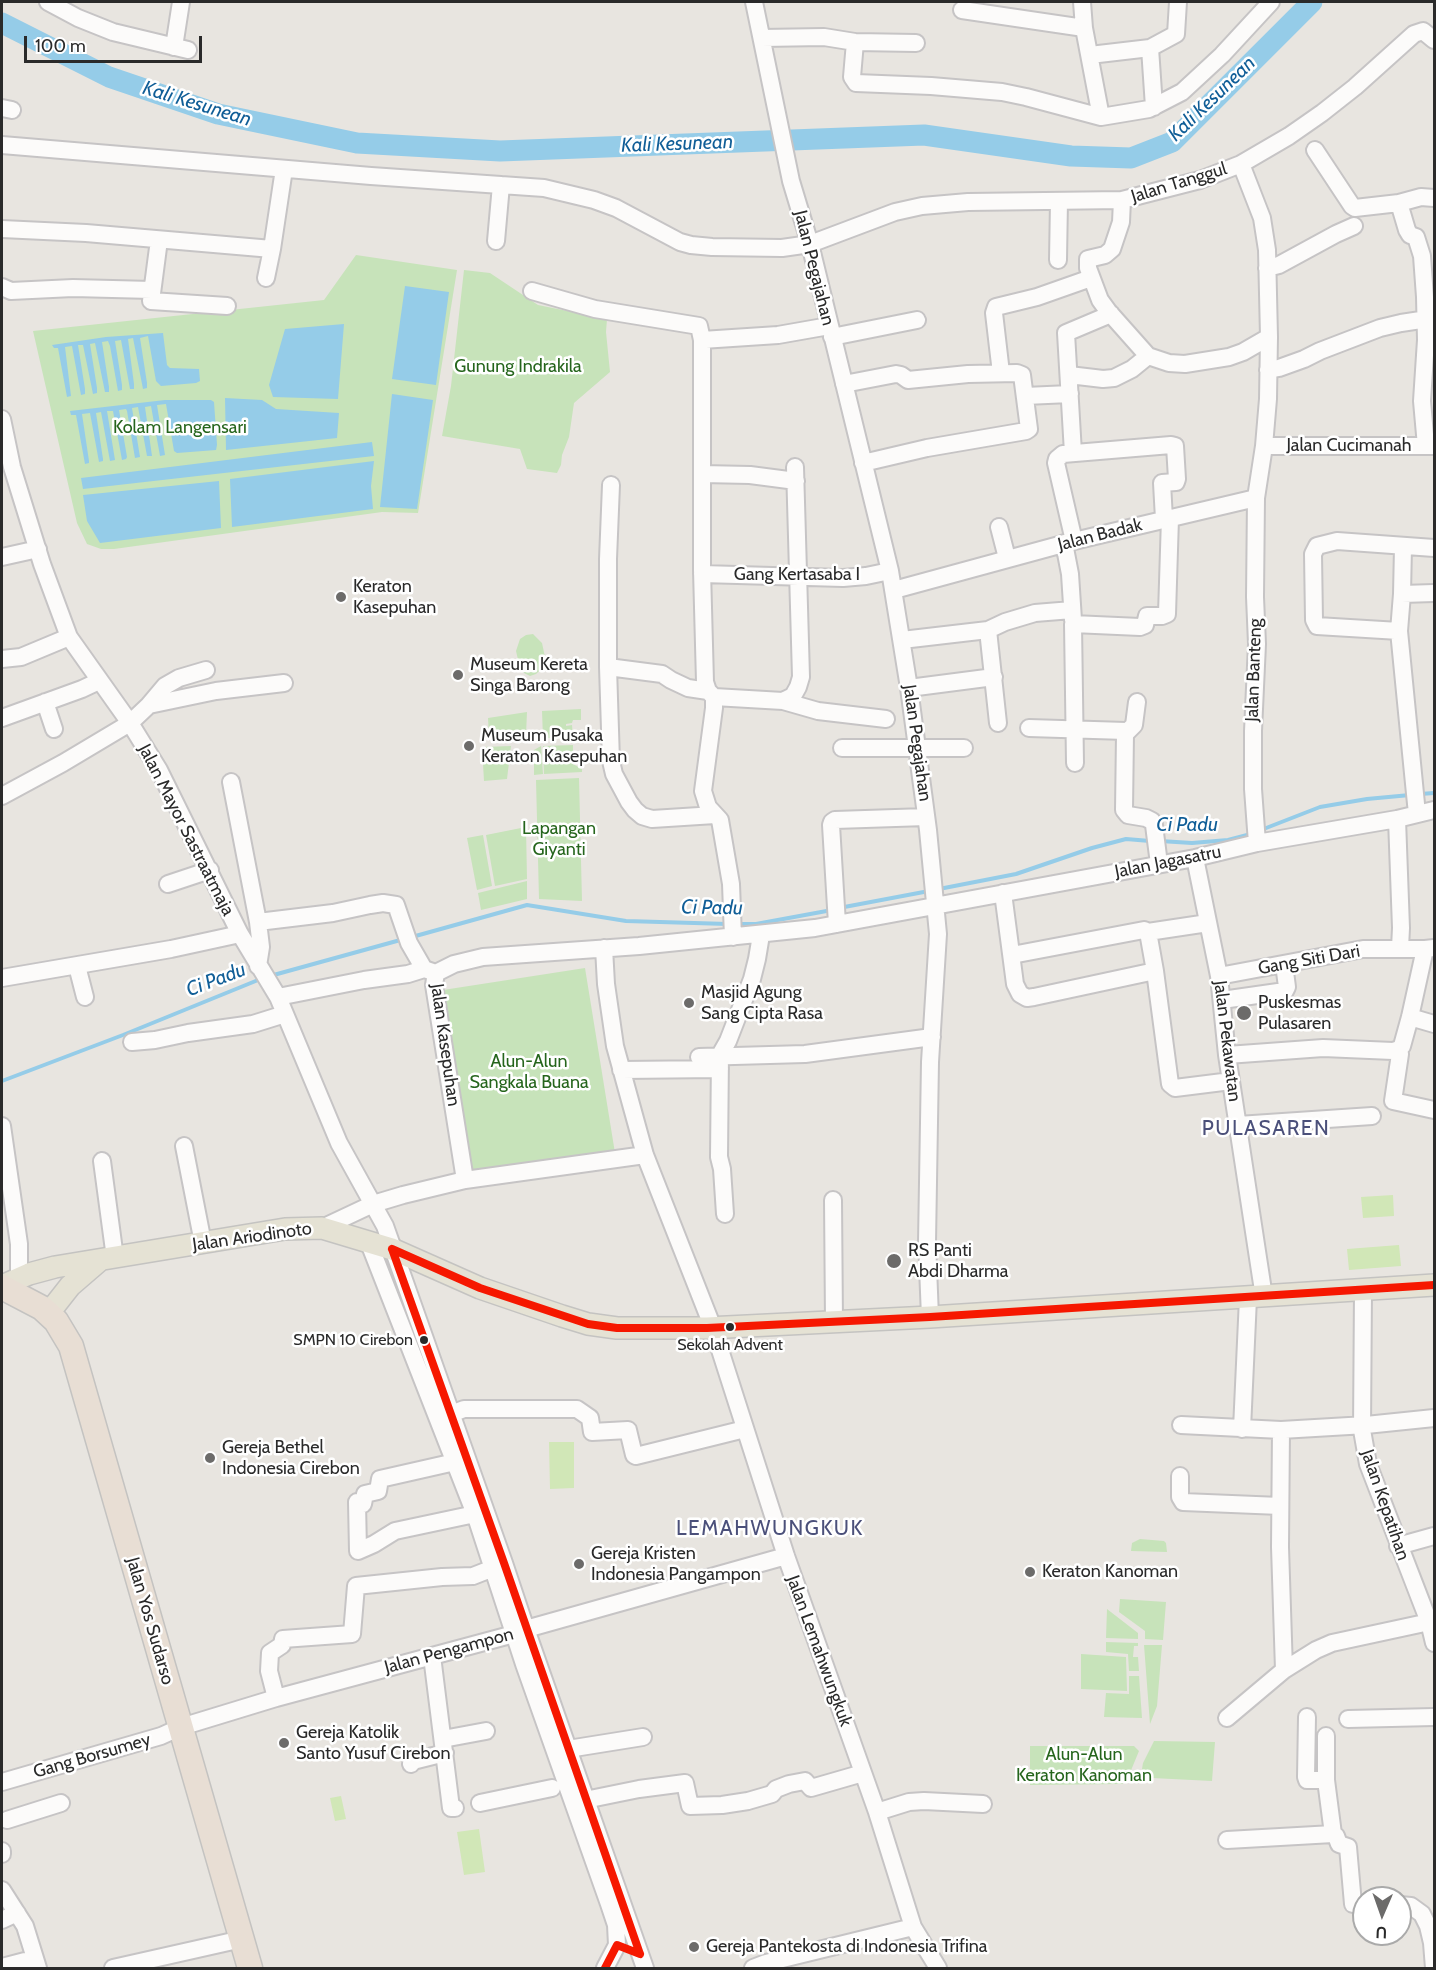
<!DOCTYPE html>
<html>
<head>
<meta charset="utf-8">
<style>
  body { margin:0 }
  #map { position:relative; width:1436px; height:1970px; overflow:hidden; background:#e8e5e0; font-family:Cabin,sans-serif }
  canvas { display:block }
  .frame { position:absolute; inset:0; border:3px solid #2a2a2a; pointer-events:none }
  .north { position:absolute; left:1352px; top:1886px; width:60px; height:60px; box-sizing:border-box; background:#fff; border:2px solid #aaa; border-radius:50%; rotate:182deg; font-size:16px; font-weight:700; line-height:24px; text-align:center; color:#2a2a2a }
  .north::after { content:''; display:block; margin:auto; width:21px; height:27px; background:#6c6b6a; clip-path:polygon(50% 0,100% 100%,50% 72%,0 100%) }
  .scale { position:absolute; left:24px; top:36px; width:178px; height:27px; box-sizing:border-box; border:3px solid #2a2a2a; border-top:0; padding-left:8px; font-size:18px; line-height:21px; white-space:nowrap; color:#2a2a2a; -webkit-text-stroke:4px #fff; paint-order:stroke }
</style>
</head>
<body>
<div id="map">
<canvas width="1436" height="1970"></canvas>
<div class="frame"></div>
<div class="north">U</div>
<div class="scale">100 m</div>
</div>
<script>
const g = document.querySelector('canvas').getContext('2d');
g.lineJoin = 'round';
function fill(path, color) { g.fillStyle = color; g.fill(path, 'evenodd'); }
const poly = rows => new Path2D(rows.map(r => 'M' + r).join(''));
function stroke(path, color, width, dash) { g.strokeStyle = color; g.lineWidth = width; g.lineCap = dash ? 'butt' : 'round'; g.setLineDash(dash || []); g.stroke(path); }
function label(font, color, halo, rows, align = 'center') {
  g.font = font + ' Cabin,sans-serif'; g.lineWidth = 5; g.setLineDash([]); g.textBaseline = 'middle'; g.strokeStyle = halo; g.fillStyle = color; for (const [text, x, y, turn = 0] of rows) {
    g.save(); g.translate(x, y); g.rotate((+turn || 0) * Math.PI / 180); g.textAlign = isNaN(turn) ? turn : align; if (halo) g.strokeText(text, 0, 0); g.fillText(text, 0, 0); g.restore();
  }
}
fill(poly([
  [356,255,457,270,418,513,382,512,114,549,101,549,87,544,77,523,33,331,324,300],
  [464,270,490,273,538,305,607,319,606,332,610,372,574,403,569,437,562,455,561,465,557,473,527,469,520,449,442,436,451,386],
  [533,634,542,643,545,657,541,669,536,674,530,676,524,673,520,668,516,651,520,639,526,635],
  [581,709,581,720,573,720,572,723,566,724,566,726,572,725,573,738,543,738,542,711],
  [527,712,526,735,489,736,488,718],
  [573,745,573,764,582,769,582,772,544,774,543,746],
  [511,746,507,779,484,781,482,747],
  [541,746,543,774,534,775,534,750],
  [579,778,582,901,539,899,536,780],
  [526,827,527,879,495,886,486,835],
  [483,835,492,886,477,890,467,838],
  [527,881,527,899,481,910,478,893],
  [585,968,615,1153,473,1176,443,990],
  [1140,1539,1164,1541,1166,1543,1167,1552,1131,1551,1132,1543],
  [1120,1599,1166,1602,1163,1640,1145,1639,1145,1631,1119,1612],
  [1107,1609,1138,1633,1138,1639,1106,1638],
  [1106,1642,1138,1643,1138,1646,1134,1646,1133,1657,1138,1657,1139,1671,1129,1671,1128,1654,1106,1652],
  [1144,1645,1162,1645,1157,1706,1150,1724],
  [1081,1654,1126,1657,1127,1691,1081,1689],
  [1129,1676,1139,1676,1142,1718,1104,1717,1106,1693,1129,1694],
  [1154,1741,1215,1742,1212,1781,1152,1778,1144,1774,1142,1769,1143,1763],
  [1030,1746,1134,1746,1139,1751,1127,1780,1122,1784,1030,1785]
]), '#c7e3ba');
fill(poly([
  [1393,1195,1394,1216,1363,1218,1361,1197],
  [1399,1245,1401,1266,1349,1270,1347,1249],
  [549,1442,574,1442,574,1488,550,1489],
  [341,1796,346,1819,335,1821,330,1798],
  [479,1829,485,1872,464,1875,457,1832]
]), '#d1e7b7');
fill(poly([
  [405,286,449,292,436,385,392,379],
  [344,324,338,399,273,397,269,385,285,329],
  [163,333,167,365,170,368,199,369,200,381,196,383,161,386,156,381,148,336,140,338,147,383,147,388,143,389,133,338,128,339,134,384,134,389,130,389,121,340,115,341,122,385,122,390,118,391,110,346,108,341,102,342,109,387,109,392,105,392,95,343,90,344,97,388,97,393,93,394,83,345,78,345,85,389,85,394,81,395,72,346,65,347,71,396,67,397,58,348,54,348,52,345,106,337],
  [392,394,433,400,417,509,380,507],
  [225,398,262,400,276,409,339,413,337,438,226,450],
  [165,400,211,400,214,402,217,445,216,450,177,453,174,451,166,404,157,405,165,455,160,456,151,406,145,407,152,456,147,456,138,407,132,408,140,457,135,458,127,411,126,409,119,410,127,457,126,459,122,460,113,411,107,411,115,460,110,461,101,412,96,413,103,459,103,461,99,462,90,413,82,414,89,461,89,463,85,464,76,415,71,415,70,411],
  [372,442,374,456,83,489,81,478],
  [374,461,371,486,373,509,232,527,230,479],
  [219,481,221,528,100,543,87,521,83,495]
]), '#95cce8');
stroke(poly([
  [1420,794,1434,793],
  [1261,830,1320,807,1367,799,1410,795],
  [1160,841,1192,843,1228,840,1251,834],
  [939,889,1016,874,1092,848,1126,839,1150,841],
  [839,908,929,891],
  [736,924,756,924,832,910],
  [412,937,527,905,626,921,728,924],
  [270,976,404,939],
  [2,1081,123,1035,263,978]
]), '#95cce8', 4);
stroke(poly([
  [2,23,109,77,218,114,357,143,500,151,924,135,1071,156,1131,158,1172,142,1312,2]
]), '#95cce8', 21);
const minor = poly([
  [48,2,78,18,113,32,188,50],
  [754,2,791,181,810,244,890,571,909,688,928,830,938,934,930,1062,927,1242,930,1317],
  [1082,2,1084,28],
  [962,10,1084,28,1101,117],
  [762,38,824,37,855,42,916,43],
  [855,42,852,77,856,83,931,86,1002,92,1026,97,1101,117,1149,109,1182,92,1222,55,1271,2],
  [174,47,181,2],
  [1150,48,1176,34,1178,2],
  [1090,55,1150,48,1154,107],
  [2,108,12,110],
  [2,145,371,176,544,188,594,200,616,208,680,242,691,245,712,247,782,248,810,244,895,212,922,206,968,202,1122,200,1200,180,1241,164,1289,136,1322,113,1355,87,1414,34,1423,31,1434,40],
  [1315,150,1352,206,1355,208,1399,203,1421,197,1434,198],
  [1122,200,1121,222,1112,249,1105,255,1088,259,1088,268,1100,300,1108,311,1148,356,1169,363,1185,364,1229,357,1243,352,1269,337],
  [1399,203,1407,230,1410,235,1416,237,1422,256,1425,297,1426,340,1422,401,1426,446],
  [2,229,86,233,272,249],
  [159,240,151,301,227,306],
  [496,241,501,185],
  [1058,260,1059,201],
  [1267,268,1279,265,1336,234,1354,226],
  [266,278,272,249,284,169],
  [2,287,11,291,73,288,152,290],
  [532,291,595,309,699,326,702,340,702,570,705,682,708,691,714,697,714,708,703,791,708,807,720,820,731,884,733,937],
  [832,337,917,320],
  [702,340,778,335,829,326],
  [1268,370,1279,368,1304,359,1320,351,1380,328,1401,323,1434,318],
  [1001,373,994,313,996,307,1037,297,1091,278],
  [1069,375,1103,379,1114,378,1132,369,1148,356],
  [844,384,896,374,901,375,908,380,968,374,1017,373,1022,375,1029,429,1026,431,927,448,863,463],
  [1025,396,1070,394],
  [2,419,12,467,42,564,69,637,130,723,159,770,240,934,278,997,339,1143,385,1226,504,1563,526,1629,645,1968],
  [1264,446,1434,446],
  [1073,453,1066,333,1111,314],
  [702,474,750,475,796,481],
  [611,485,608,559,608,667,611,761,614,774,629,802,635,810,642,816,652,819,715,815],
  [1256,498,1255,597,1257,644,1253,731,1253,789,1257,843],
  [999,527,1007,558],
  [1074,541,1056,463,1057,459,1063,454,1171,445,1175,446,1177,479,1176,482,1162,483,1164,519],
  [1064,543,1070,574,1073,620],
  [1403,547,1402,594,1399,631,1417,814],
  [2,557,38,549],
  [702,574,843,578,866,576,890,571],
  [894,590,1074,541,1256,498,1264,446,1268,399,1269,337,1267,250,1262,218,1241,164],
  [1402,594,1434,593],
  [988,630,998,723],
  [1399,631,1317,626,1314,620,1313,554,1317,546,1337,541,1434,548],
  [902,640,988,630,1005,622,1035,613,1072,610],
  [2,659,21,657,69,637],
  [608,667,662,674,671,680,688,688,708,691],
  [909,688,994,677],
  [714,697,783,701,793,696,798,687,801,677,795,467],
  [783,701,818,711,886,719],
  [45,702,54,729],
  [1137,702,1134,725,1125,734,1124,810,1128,815,1146,818,1152,821,1154,825,1159,864],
  [149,705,165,686,179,678,206,670],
  [2,718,82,689,99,681],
  [1029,728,1126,731],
  [842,748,964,748],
  [1075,763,1073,624,1140,627,1145,625,1147,616,1162,616,1167,614,1170,518],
  [231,782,258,922,261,947,258,966],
  [2,796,63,763,130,723,149,705,216,691,284,683],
  [1397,819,1401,928,1400,948],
  [1195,858,1219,976,1227,1055,1264,1297],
  [168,884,210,870],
  [1003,893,1015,984,1020,994,1027,998,1034,997,1155,971],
  [258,922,333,913,370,905,383,903,396,905,409,943,424,969,436,973],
  [837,924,831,825,832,822,835,820,926,817],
  [1148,932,1155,971,1170,1084,1175,1088,1231,1081],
  [604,948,606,984,615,1046,645,1155,713,1328,786,1556,877,1812,913,1927,938,1968],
  [1012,955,1144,930,1148,932,1208,923],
  [77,966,85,997],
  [1219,976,1363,949,1425,949],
  [2,978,171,949,240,934],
  [278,997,364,980,408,974,424,969],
  [1222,1000,1285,991,1287,987,1284,964],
  [1410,1017,1434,1024],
  [132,1042,155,1040,188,1033,253,1024,285,1014],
  [1399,1049,1400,1054,1393,1101,1434,1110],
  [1227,1055,1323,1048,1393,1051,1399,1049,1402,1046,1410,1017,1425,949,1434,948],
  [699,1057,805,1054,932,1037],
  [621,1070,720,1069],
  [1238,1125,1372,1116],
  [2,1126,19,1244,19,1278],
  [184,1146,203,1243],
  [102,1161,115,1258],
  [465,1180,434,985,436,973,454,964,483,957,639,946,815,928,1195,858,1257,843,1397,819,1434,810],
  [833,1200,834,1322],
  [725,1214,722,1169,719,1157,720,1055,728,1041,752,979,757,959,761,935],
  [322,1228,373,1204,403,1195,465,1180,645,1155],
  [369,1243,475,1514,524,1664,609,1904,616,1925,617,1945,605,1968],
  [1363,1290,1362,1430,1368,1464,1429,1622,1434,1643],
  [451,1414,464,1409,577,1409,590,1418,592,1432,628,1430,634,1455,636,1456,745,1429],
  [1181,1425,1281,1430,1366,1425,1434,1418],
  [1242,1429,1248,1298],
  [1281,1430,1280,1547,1284,1670],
  [455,1462,380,1479,378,1491,365,1494,363,1504,357,1502,358,1551,374,1544,395,1531,475,1514],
  [1180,1476,1180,1497,1183,1502,1280,1506],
  [1398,1546,1434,1536],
  [432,1656,451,1808,455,1808],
  [276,1698,269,1671,270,1653,282,1645,283,1639,352,1634,356,1586,442,1577,473,1576,501,1565],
  [1307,1717,1306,1777,1307,1780,1326,1780],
  [1227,1718,1284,1670,1316,1650,1332,1643,1434,1621],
  [1348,1719,1434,1717],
  [1326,1736,1326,1780,1333,1834,1336,1836,1339,1844,1348,1847,1353,1904,1364,1906],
  [443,1739,486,1731],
  [568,1749,643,1737],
  [411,1764,413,1761,445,1753],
  [2,1782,161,1736,181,1727,276,1698,514,1634,526,1629,786,1556],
  [585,1800,639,1789,685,1783,690,1806,722,1805,748,1801,772,1794,776,1789,789,1784,805,1781,811,1788,863,1773],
  [480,1803,552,1788],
  [877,1812,909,1802,924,1801,983,1804],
  [7,1820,61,1803],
  [1227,1840,1333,1834],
  [2,1851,2,1854],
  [2,1890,25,1926,38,1968],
  [1400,1905,1411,1906,1422,1914,1428,1926,1432,1943,1434,1968],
  [2,1920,17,1913],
  [2,1967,25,1961,31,1963,37,1967],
  [113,1968,242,1939],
  [753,1968,766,1963,913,1927]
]);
const major = poly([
  [2,1286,29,1274,55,1267,285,1229,322,1228,392,1249,480,1288,562,1316,588,1324,617,1328,707,1328,930,1317,1434,1285],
  [48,1314,70,1286,99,1261]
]);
const highway = poly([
  [2,1287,42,1308,56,1321,71,1346,250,1968]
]);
stroke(minor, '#c6c4c5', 20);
stroke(major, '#c4c3c1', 24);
stroke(highway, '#c4c3c1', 27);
stroke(minor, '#fcfbfa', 16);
stroke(major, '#e5e2d4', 21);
stroke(highway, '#e8ded4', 24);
stroke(poly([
  [392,1249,480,1288,588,1324,617,1328,707,1328,930,1317,1434,1285],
  [392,1249,504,1563,640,1954],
  [605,1968,617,1945,640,1954]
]), '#f61800', 8);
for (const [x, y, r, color] of [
  [341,597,6,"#6c6b6a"],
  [458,675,6,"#6c6b6a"],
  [469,746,6,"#6c6b6a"],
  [689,1003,6,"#6c6b6a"],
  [1244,1013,8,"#6c6b6a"],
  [894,1261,8,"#6c6b6a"],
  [730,1327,5,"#2a2a2a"],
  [424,1340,5,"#2a2a2a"],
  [210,1458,6,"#6c6b6a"],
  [579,1564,6,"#6c6b6a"],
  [1030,1572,6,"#6c6b6a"],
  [284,1743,6,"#6c6b6a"],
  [694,1947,6,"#6c6b6a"]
]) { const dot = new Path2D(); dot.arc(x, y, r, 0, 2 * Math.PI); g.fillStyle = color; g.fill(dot); stroke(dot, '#fff', 2); }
label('16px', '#2a2a2a', '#fff', [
  ["SMPN 10 Cirebon",413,1340],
  ["Sekolah Advent",730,1345,"center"]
], 'right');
label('18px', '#2a2a2a', '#fff', [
  ["Jalan Tanggul",1179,183,-17],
  ["Jalan Pegajahan",814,268,76],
  ["Jalan Cucimanah",1349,446],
  ["Jalan Badak",1100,535,-14],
  ["Gang Kertasaba I",797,575],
  ["Jalan Banteng",1254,670,-88],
  ["Jalan Pegajahan",917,743,82],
  ["Jalan Mayor Sastraatmaja",186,830,63],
  ["Jalan Jagasatru",1168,862,-11],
  ["Gang Siti Dari",1309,960,-10],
  ["Jalan Pekawatan",1227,1041,83],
  ["Jalan Kasepuhan",445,1045,82],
  ["Jalan Ariodinoto",252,1237,-8],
  ["Jalan Kepatihan",1385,1505,71],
  ["Jalan Yos Sudarso",150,1621,74],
  ["Jalan Pengampon",449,1651,-15],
  ["Jalan Lemahwungkuk",819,1651,70],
  ["Gang Borsumey",92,1756,-16]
]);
label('18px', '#25651c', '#fff', [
  ["Gunung Indrakila",518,367],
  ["Kolam Langensari",180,428],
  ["Lapangan",559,829],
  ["Giyanti",559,850],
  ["Alun-Alun",529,1062],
  ["Sangkala Buana",529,1083],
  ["Alun-Alun",1084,1755],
  ["Keraton Kanoman",1084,1776]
]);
label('18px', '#2a2a2a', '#fff', [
  ["Keraton",353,587],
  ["Kasepuhan",353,608],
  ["Museum Kereta",470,665],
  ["Singa Barong",470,686],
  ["Museum Pusaka",481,736],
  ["Keraton Kasepuhan",481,757],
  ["Masjid Agung",701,993],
  ["Sang Cipta Rasa",701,1014],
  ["Puskesmas",1258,1003],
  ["Pulasaren",1258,1024],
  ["RS Panti",908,1251],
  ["Abdi Dharma",908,1272],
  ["Gereja Bethel",222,1448],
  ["Indonesia Cirebon",222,1469],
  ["Gereja Kristen",591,1554],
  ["Indonesia Pangampon",591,1575],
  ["Keraton Kanoman",1042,1572],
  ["Gereja Katolik",296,1733],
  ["Santo Yusuf Cirebon",296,1754],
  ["Gereja Pantekosta di Indonesia Trifina",706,1947]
], 'left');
label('italic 20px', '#105e97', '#fff', [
  ["Kali Kesunean",1212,99,-44],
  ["Kali Kesunean",197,104,17],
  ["Kali Kesunean",677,144,-2],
  ["Ci Padu",1187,825],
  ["Ci Padu",712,908,1],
  ["Ci Padu",216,980,-21]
]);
g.letterSpacing = '1.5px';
label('21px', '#4b507a', '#fff', [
  ["PULASAREN",1266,1129],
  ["LEMAHWUNGKUK",770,1529]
]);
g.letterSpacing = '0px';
</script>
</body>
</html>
